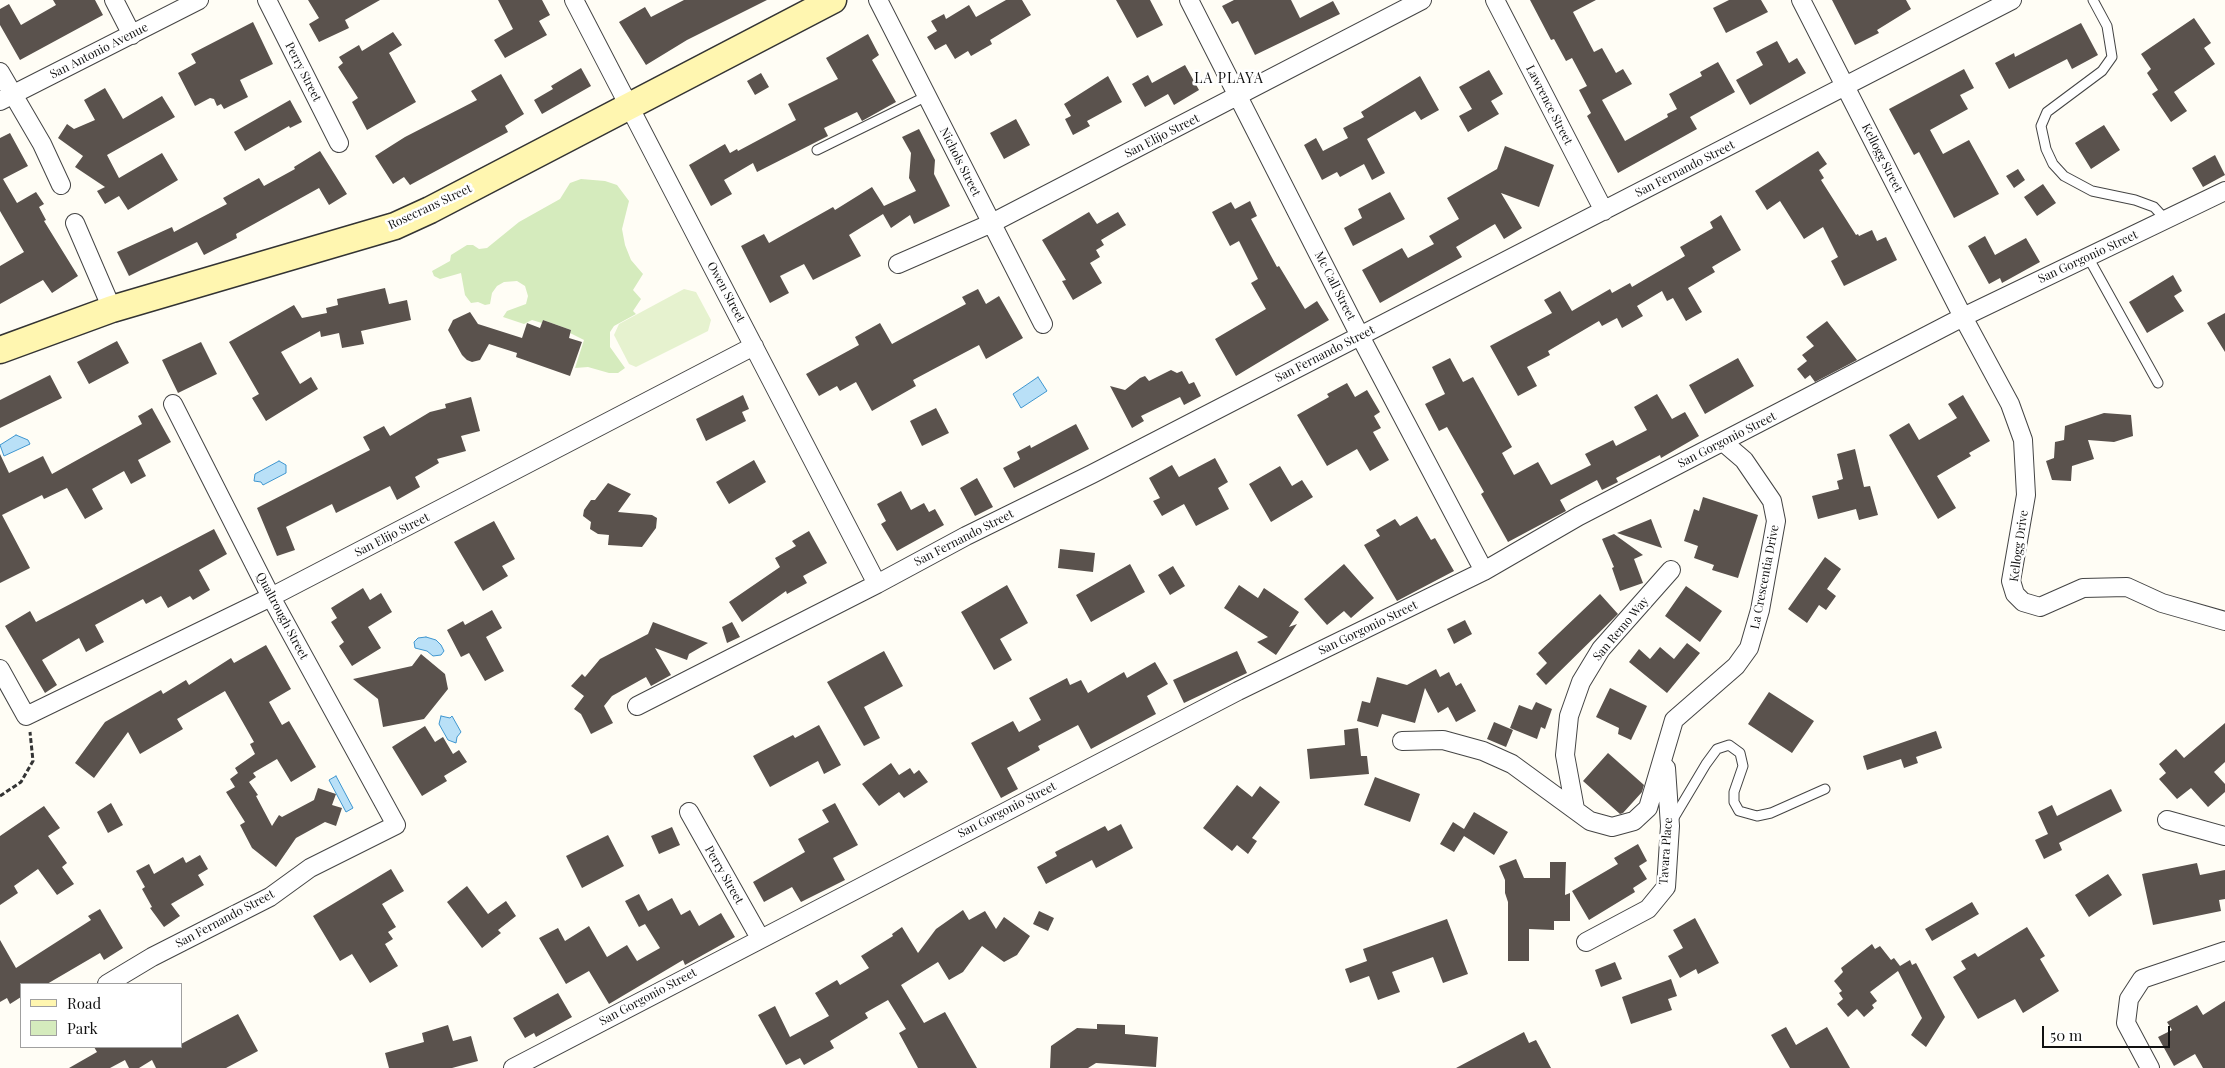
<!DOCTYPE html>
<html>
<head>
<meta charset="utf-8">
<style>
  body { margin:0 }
  #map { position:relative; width:2225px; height:1068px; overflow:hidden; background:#fffdf5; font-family:"Playfair Display",serif }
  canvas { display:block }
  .legend { position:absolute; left:20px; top:983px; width:162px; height:65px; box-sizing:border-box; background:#fff; border:1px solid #a0a0a0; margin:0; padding:6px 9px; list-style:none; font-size:15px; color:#111 }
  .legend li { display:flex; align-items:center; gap:10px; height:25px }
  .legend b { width:25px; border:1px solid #a0a0a0 }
  .scale { position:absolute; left:2042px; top:1026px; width:128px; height:22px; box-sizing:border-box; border:2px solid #111; border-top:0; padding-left:6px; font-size:15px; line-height:18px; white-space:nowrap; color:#111; -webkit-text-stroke:4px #fff; paint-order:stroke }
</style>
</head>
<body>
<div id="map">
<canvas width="2225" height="1068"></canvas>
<ul class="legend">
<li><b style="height:6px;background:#fff6b0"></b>Road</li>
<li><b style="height:14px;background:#d5ebbd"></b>Park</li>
</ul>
<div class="scale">50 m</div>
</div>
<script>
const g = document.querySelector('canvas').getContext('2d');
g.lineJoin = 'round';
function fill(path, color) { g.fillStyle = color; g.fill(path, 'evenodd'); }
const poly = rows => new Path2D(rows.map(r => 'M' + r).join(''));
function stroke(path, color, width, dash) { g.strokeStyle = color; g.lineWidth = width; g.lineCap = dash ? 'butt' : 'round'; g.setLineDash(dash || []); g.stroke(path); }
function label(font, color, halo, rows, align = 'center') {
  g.font = font + ' "Playfair Display",serif'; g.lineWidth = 5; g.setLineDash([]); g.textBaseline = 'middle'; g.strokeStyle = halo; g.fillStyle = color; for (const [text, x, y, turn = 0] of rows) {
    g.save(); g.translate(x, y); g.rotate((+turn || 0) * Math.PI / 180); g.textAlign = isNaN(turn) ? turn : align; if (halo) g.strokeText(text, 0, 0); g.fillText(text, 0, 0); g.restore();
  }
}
fill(poly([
  [581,179,605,181,617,185,629,201,622,229,625,245,631,260,643,274,633,290,641,299,633,311,636,314,614,326,610,332,610,347,625,368,618,373,609,373,588,367,575,368,584,340,570,333,571,330,543,320,542,323,532,320,524,324,503,317,507,311,526,304,528,296,525,286,517,281,504,282,497,286,492,293,490,304,485,305,478,302,471,303,465,295,461,273,440,279,434,276,432,271,450,261,451,255,467,245,473,245,479,249,487,248,519,222,560,199,570,183]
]), '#d5ebbd');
fill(poly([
  [684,289,696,292,711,320,708,331,636,367,629,364,614,335,619,324]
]), '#e6f2cf');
const water = poly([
  [1038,377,1047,391,1021,408,1013,394,1038,377],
  [16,435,28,440,30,444,4,456,0,445,16,435],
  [279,461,286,465,286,473,263,485,261,482,254,481,255,474,279,461],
  [426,637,436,640,441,645,444,651,441,655,433,656,427,651,415,648,414,642,418,638,426,637],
  [441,716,450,718,452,716,461,732,457,737,456,743,448,740,439,724,441,716],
  [336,776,353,808,346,812,329,780,336,776]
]);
fill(water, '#b9e0f7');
stroke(water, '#3f96cf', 1);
fill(poly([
  [53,0,95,0,103,15,20,60,0,25,0,9,9,4,21,25,56,5],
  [308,0,380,0,345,20,349,28,319,42,309,24,319,18],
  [498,0,542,0,550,15,539,21,547,35,505,58,494,40,513,29],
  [684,0,767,0,687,40,646,65,619,22,645,7,651,17],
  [1006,0,1022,0,1031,15,990,40,992,44,971,56,968,51,955,59,946,44,935,50,927,37,937,31,931,21,944,14,946,19,969,5,976,17],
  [1116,0,1150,0,1163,25,1137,38],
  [1234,0,1291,0,1300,18,1333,1,1340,14,1255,55,1238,21,1232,24,1222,6],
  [1530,0,1596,0,1573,12,1594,52,1602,48,1616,73,1623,69,1632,84,1602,100,1625,141,1668,117,1667,114,1677,109,1669,94,1702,76,1700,72,1718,62,1735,92,1690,117,1697,129,1618,173,1587,116,1591,113,1579,90,1587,86,1572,58,1566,61,1554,39,1551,40],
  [1729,0,1761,0,1768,12,1726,33,1713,8],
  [1832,0,1906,0,1911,9,1877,30,1879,33,1855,45],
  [2194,18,2211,43,2204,48,2215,64,2174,92,2187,111,2171,122,2152,94,2158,90,2147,73,2151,69,2141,54],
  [253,22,273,64,240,80,248,97,224,109,221,104,217,106,214,99,210,98,195,106,178,73,196,63,191,54],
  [2081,23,2098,55,2072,69,2067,59,2009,89,1995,63,2014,53,2015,57],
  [393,32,402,45,389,53,416,102,367,130,352,102,358,98,338,67,343,63,339,57,359,45,362,51],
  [868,34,879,55,872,60,896,102,862,121,857,112,824,128,828,136,757,172,753,163,724,180,732,194,711,206,689,165,725,144,730,153,737,149,738,151,796,120,788,104,838,79,826,58],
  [1777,41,1789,63,1797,58,1806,73,1750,105,1736,80,1763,65,1756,52],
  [1185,65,1199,90,1174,105,1168,94,1145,107,1132,84,1148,75,1152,83],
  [581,68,591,86,542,114,534,100,553,89,551,86],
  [1964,69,1974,88,1960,95,1968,109,1930,130,1943,154,1969,140,1999,194,1954,218,1919,152,1914,155,1889,109],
  [1489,70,1503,94,1491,101,1499,114,1468,132,1459,116,1472,109,1459,87],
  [761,73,769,87,755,95,747,81],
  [501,74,524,114,505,126,508,132,410,185,404,177,393,184,375,156,405,137,477,100,471,91],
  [1108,76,1122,102,1087,121,1090,126,1073,135,1065,119,1071,116,1064,104],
  [1420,76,1439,110,1421,120,1415,111,1367,139,1385,173,1372,180,1364,164,1340,177,1337,172,1322,180,1304,145,1316,138,1323,151,1348,138,1343,128,1364,117,1361,112],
  [105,88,123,119,162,96,175,117,107,155,119,178,162,153,178,180,128,210,119,196,105,204,97,191,105,187,75,167,83,156,58,138,67,124,74,129,95,120,84,100],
  [290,100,302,122,290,128,289,126,245,151,234,132],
  [1016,119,1030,145,1004,159,990,133],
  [2104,125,2120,150,2091,169,2075,143],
  [919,129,935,160,934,174,950,206,914,224,910,215,891,228,883,214,849,235,861,256,813,280,804,264,780,276,789,293,770,303,741,246,764,234,769,243,833,207,835,210,872,187,884,206,916,191,909,178,911,153,902,137],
  [10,133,28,166,3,179,17,203,36,192,44,204,39,207,46,220,44,221,78,276,52,293,43,280,0,304,0,266,24,252,0,211,0,138],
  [1505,146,1554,165,1539,207,1501,193,1522,228,1504,239,1495,224,1456,247,1462,257,1380,303,1362,270,1402,248,1408,258,1434,244,1429,236,1459,219,1447,198,1497,169],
  [320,151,347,194,329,205,319,188,236,234,237,238,204,255,197,242,129,276,117,252,172,227,174,232,227,204,223,198,259,178,264,186,295,169,294,167],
  [1818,151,1827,164,1819,170,1824,178,1821,180,1856,235,1858,234,1859,236,1872,230,1877,241,1886,237,1897,260,1844,286,1831,261,1838,257,1823,227,1804,239,1780,201,1767,210,1755,191],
  [2215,155,2225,175,2203,187,2192,168],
  [2018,169,2025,180,2014,188,2006,176],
  [2043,184,2056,203,2037,216,2024,197],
  [1390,192,1405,219,1353,246,1344,228,1362,218,1358,209],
  [1250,201,1257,216,1251,219,1277,267,1279,266,1305,309,1317,301,1329,320,1236,376,1215,339,1266,309,1251,283,1258,279,1239,241,1230,246,1212,212,1231,202,1235,209],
  [1089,212,1097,224,1118,212,1126,225,1101,240,1104,245,1096,250,1100,257,1090,263,1102,283,1073,300,1062,281,1066,280,1042,240],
  [1721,215,1741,250,1712,267,1715,272,1688,288,1702,312,1686,321,1673,298,1667,301,1662,291,1637,306,1643,316,1622,328,1617,318,1602,326,1599,321,1548,351,1550,355,1527,367,1537,386,1518,396,1490,346,1552,313,1544,300,1560,291,1572,311,1610,289,1612,293,1630,283,1632,287,1685,256,1680,247,1713,228,1710,222],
  [1985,236,1995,255,2026,238,2040,262,2002,283,2000,278,1989,284,1968,246],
  [2173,275,2182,291,2174,296,2184,311,2147,333,2129,302],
  [385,288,389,304,407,300,411,320,361,331,364,344,342,348,339,333,321,337,320,331,281,352,300,384,311,377,318,389,266,421,252,398,259,394,229,342,294,305,302,318,327,313,326,308,338,305,337,299],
  [978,289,986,304,999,296,1023,338,986,359,979,345,913,380,916,386,872,411,856,382,840,391,837,386,819,396,806,374,859,345,855,337,880,323,892,344,966,304,962,297],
  [470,312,478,324,522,338,527,323,540,328,543,320,571,330,569,338,582,342,570,376,516,357,517,353,489,344,480,360,472,362,467,360,462,355,448,330,453,320],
  [2225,313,2225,352,2207,323],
  [1827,321,1857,360,1815,382,1810,375,1805,379,1797,369,1807,361,1802,355,1814,346,1806,337],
  [117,341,129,363,89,384,77,362],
  [201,342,217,374,178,393,162,360],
  [1450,358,1463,382,1473,377,1512,447,1502,453,1514,475,1538,462,1551,485,1591,465,1585,454,1613,440,1616,446,1647,430,1634,407,1657,394,1672,419,1685,412,1699,436,1661,458,1660,455,1616,478,1618,482,1602,490,1597,480,1560,500,1566,511,1508,542,1481,494,1484,492,1447,427,1439,431,1425,404,1445,394,1432,367],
  [1738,358,1754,386,1705,414,1689,385],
  [1171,370,1177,373,1182,371,1189,384,1194,382,1201,396,1184,405,1180,397,1141,416,1144,421,1132,428,1110,386,1125,390,1140,378,1145,376,1149,381],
  [50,375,62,398,0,428,0,400],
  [1347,383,1355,397,1367,390,1380,412,1374,416,1381,428,1373,432,1389,460,1370,471,1357,449,1327,466,1297,415,1329,397,1327,394],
  [743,395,749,409,742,412,746,421,706,441,696,419],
  [1963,395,1990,441,1969,453,1971,456,1937,476,1956,508,1938,519,1889,435,1909,423,1919,440,1957,418,1948,404],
  [471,397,480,431,461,436,466,451,437,459,439,463,415,477,420,487,397,500,390,486,336,513,332,504,286,527,295,550,277,556,257,508,370,450,363,437,384,426,390,436,430,412,446,408,445,404],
  [152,408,171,442,138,460,146,476,131,484,124,471,92,489,103,509,85,519,67,488,44,499,42,495,2,515,30,568,0,583,0,454,9,473,43,456,52,474,142,424,138,416],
  [936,408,949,433,922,446,910,421],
  [2104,413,2131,415,2133,436,2114,442,2088,440,2094,459,2072,466,2071,481,2052,480,2046,461,2054,458,2055,442,2064,440,2065,426],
  [1076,424,1089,449,1014,488,1003,468,1020,459,1017,452,1030,445,1031,448],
  [1855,449,1864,487,1870,486,1878,515,1859,520,1856,509,1818,519,1812,496,1839,489,1837,481,1843,479,1837,454],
  [1215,458,1228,482,1218,488,1229,509,1196,526,1184,504,1162,516,1153,501,1160,498,1149,478,1172,465,1179,477],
  [754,460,766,482,729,504,716,482],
  [1280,466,1292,486,1302,480,1313,497,1271,522,1249,484],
  [977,478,993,507,975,516,960,488],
  [608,483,631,494,618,512,652,515,657,518,656,528,642,547,608,545,609,535,598,534,590,529,591,522,583,516,584,510,591,500,595,500],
  [901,491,911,510,924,503,929,512,935,509,944,525,897,551,881,524,886,521,877,504],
  [1703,497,1758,515,1738,578,1712,570,1714,565,1694,558,1698,546,1684,541,1694,509,1699,511],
  [1417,516,1431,540,1435,538,1454,571,1397,601,1364,545,1380,536,1376,530,1395,519,1400,526],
  [1651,519,1662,548,1617,533],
  [494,521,515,559,502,566,508,576,483,591,454,542],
  [214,529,227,554,199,570,210,590,193,600,190,596,168,608,161,596,146,604,143,599,95,625,104,642,86,652,79,638,42,660,57,685,45,693,5,626,30,611,36,622],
  [809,531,827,563,803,576,807,583,787,594,786,591,742,622,729,602,780,567,775,558,796,546,792,541],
  [1614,534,1643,555,1634,559,1643,583,1620,591,1612,568,1614,567,1602,539],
  [1060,549,1095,553,1093,572,1058,568],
  [1825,557,1841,569,1827,589,1836,596,1826,610,1819,605,1807,623,1788,609],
  [1130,564,1145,592,1091,622,1076,595],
  [1344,564,1374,598,1351,618,1344,611,1327,625,1304,599],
  [1173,566,1185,586,1170,595,1158,575],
  [1007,585,1028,623,1000,639,1012,660,994,670,961,612],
  [1239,585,1258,598,1264,588,1299,612,1289,627,1297,624,1276,655,1257,642,1268,637,1224,608],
  [1686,586,1722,611,1700,642,1665,616],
  [363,588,370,600,381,593,392,612,368,627,381,648,352,666,339,646,344,642,331,622,337,618,331,608],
  [1600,594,1618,614,1546,685,1536,674,1547,663,1538,653],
  [492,610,502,628,486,637,504,671,485,681,469,653,461,657,447,630,463,621,465,625],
  [1465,620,1472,634,1454,644,1447,629],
  [653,622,708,643,689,654,687,660,655,648,671,675,651,686,646,677,612,696,604,706,613,723,591,734,581,714,574,709,584,696,571,686,582,674,585,677,600,659,648,634],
  [732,622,740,637,727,643,722,627],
  [1687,643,1700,653,1667,693,1629,662,1639,649,1650,659,1660,647,1674,659],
  [266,645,291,689,269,702,282,725,289,721,316,767,291,782,277,759,253,773,256,777,249,782,258,795,256,796,272,826,279,815,282,817,314,800,318,788,336,794,332,805,342,808,336,826,325,822,296,838,276,867,252,848,240,825,245,822,226,792,235,787,230,779,238,773,235,768,255,754,250,744,254,742,225,691,177,719,183,729,140,754,128,732,94,778,75,763,105,722,161,690,163,694,186,680,189,685,231,658,234,663],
  [884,651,903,686,864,707,880,738,864,746,827,682],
  [1237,651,1247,673,1184,703,1173,680],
  [421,654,445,674,448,689,424,719,383,727,378,699,353,679,412,666],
  [1155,662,1168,684,1147,696,1156,714,1091,749,1078,725,1038,746,1040,750,1007,768,1018,789,1001,798,971,743,1013,721,1019,732,1041,720,1029,698,1067,678,1070,685,1081,680,1088,693,1124,672,1127,678],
  [1436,669,1440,677,1449,672,1456,686,1461,683,1476,711,1456,722,1448,707,1438,713,1425,688,1415,723,1382,714,1378,727,1357,721,1362,701,1370,703,1377,677,1407,685],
  [1610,688,1647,706,1631,740,1618,734,1619,728,1596,717],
  [1769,692,1814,721,1792,753,1748,724],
  [1536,702,1552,709,1545,729,1541,727,1537,739,1510,728,1519,705,1532,710],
  [1494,722,1513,730,1506,747,1487,739],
  [2225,723,2225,762,2214,772,2225,784,2225,792,2208,807,2191,788,2177,799,2159,779,2166,773,2159,764,2176,749,2184,758],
  [819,725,841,765,824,774,818,761,770,787,753,756,793,735,795,738],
  [425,726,435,742,443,737,453,754,459,750,467,762,444,776,447,781,422,796,392,747],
  [1358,728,1361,756,1367,756,1369,774,1310,779,1307,749,1345,745,1344,730],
  [1936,731,1942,748,1916,757,1918,763,1904,768,1901,759,1867,770,1863,756],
  [1608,753,1644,785,1642,792,1623,813,1620,814,1583,781],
  [891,763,899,775,910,768,914,774,919,770,928,782,904,798,899,792,879,806,862,784],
  [1375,777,1420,794,1410,822,1364,805],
  [1237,785,1252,797,1260,786,1280,802,1252,838,1257,841,1248,854,1237,845,1232,851,1203,828],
  [2111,789,2122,811,2059,843,2062,850,2044,859,2035,840,2048,834,2038,812,2052,805,2057,816],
  [111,803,123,825,108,833,97,812],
  [835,803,858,845,833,858,845,880,801,902,792,887,764,902,753,882,805,852,798,839,829,822,822,810],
  [44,806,60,828,48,836,67,863,62,867,74,884,57,895,38,869,14,886,18,893,0,905,0,836],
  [1474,812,1508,832,1494,855,1464,836,1454,852,1440,844,1453,822,1464,829],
  [1121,824,1133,848,1096,868,1092,860,1046,884,1037,867,1057,856,1055,852,1105,826,1108,831],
  [672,827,680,845,659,854,651,836],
  [608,835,624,866,582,888,566,856],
  [1638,844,1647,861,1639,866,1647,879,1633,888,1635,892,1589,920,1572,891,1618,864,1614,858],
  [200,855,208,869,198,875,204,885,171,904,180,916,164,927,150,908,152,907,142,889,145,887,136,871,149,864,154,874,183,857,186,863],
  [1516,859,1524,878,1550,878,1550,862,1566,862,1565,895,1570,893,1570,921,1554,921,1554,930,1529,929,1529,961,1508,961,1508,902,1505,893,1505,880,1499,866],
  [2197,863,2200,875,2225,870,2225,899,2219,900,2221,911,2153,925,2142,874],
  [391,869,404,891,382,904,396,927,388,932,393,939,385,944,398,966,370,983,352,954,340,961,313,916],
  [2108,874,2122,895,2089,917,2075,895],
  [467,886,488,914,506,901,516,916,498,930,501,933,482,948,447,902],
  [639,894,648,911,672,898,681,915,690,910,699,926,721,913,735,937,685,965,683,960,609,1004,589,971,566,984,539,938,558,928,565,941,589,926,607,957,627,945,637,961,660,948,645,924,639,927,625,901],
  [1972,902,1979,914,1932,941,1925,929],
  [100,909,123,948,104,960,100,953,47,984,21,984,21,997,10,1004,7,998,0,1002,0,940,16,968,91,920,88,916],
  [963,910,969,920,985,911,996,929,1004,917,1030,936,1017,955,1004,962,982,946,963,972,949,980,938,962,901,985,924,1023,945,1012,977,1068,918,1068,899,1033,906,1029,888,1000,865,1013,868,1018,830,1041,834,1048,804,1065,800,1058,786,1065,758,1015,775,1006,790,1037,829,1016,815,993,837,980,840,985,869,968,861,956,893,936,892,934,902,927,918,953,936,929],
  [1039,911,1054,918,1048,931,1033,924],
  [1695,918,1719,963,1698,974,1696,969,1680,978,1668,956,1683,948,1673,930],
  [1447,919,1468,974,1443,983,1433,957,1392,972,1400,992,1378,1000,1369,976,1350,983,1345,969,1367,961,1363,949],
  [2027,927,2045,956,2040,959,2059,991,2023,1013,2015,999,1978,1019,1953,977,1966,969,1961,961,1975,953,1978,957],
  [1872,944,1875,949,1880,946,1891,960,1894,958,1900,966,1910,960,1912,965,1916,963,1945,1017,1926,1047,1911,1035,1922,1018,1898,971,1870,992,1877,1001,1872,1005,1874,1008,1864,1017,1857,1009,1848,1017,1837,1004,1843,999,1839,993,1842,991,1834,981,1843,972,1841,968],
  [1615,962,1622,979,1601,987,1595,970],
  [1671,979,1677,996,1668,999,1672,1010,1631,1024,1622,997],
  [558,993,572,1017,536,1037,534,1033,525,1038,513,1018],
  [2225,1001,2225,1068,2203,1068,2195,1054,2174,1066,2158,1037,2172,1030,2167,1022,2197,1005,2203,1015],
  [238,1014,258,1051,226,1068,156,1068,152,1060,139,1068,129,1068,125,1060,110,1068,69,1068,97,1052,94,1047,181,1047,181,1044],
  [1097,1024,1125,1025,1125,1034,1158,1037,1156,1067,1096,1063,1088,1068,1050,1068,1051,1046,1077,1028,1097,1029],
  [448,1025,453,1041,471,1036,478,1061,452,1068,389,1068,385,1053,424,1042,422,1033],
  [1786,1027,1796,1045,1827,1027,1850,1068,1790,1068,1771,1035],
  [1524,1032,1529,1043,1536,1040,1551,1068,1456,1068]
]), '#5a524d');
const lane = poly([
  [2093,0,2107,26,2112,57,2102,71,2047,112,2041,126,2046,149,2053,164,2064,176,2092,191,2135,200,2154,207,2166,220],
  [817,150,927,96],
  [2088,257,2158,383],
  [1672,821,1706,764,1717,749,1729,745,1740,753,1743,766,1734,792,1734,802,1739,811,1757,816,1771,813,1825,789]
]);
const street = poly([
  [114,0,132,35],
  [267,0,339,143],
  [574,0,877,584],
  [878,0,1043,324],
  [1189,0,1360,336,1484,571],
  [1495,0,1604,211],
  [1801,0,1963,317,2010,404,2023,440,2026,495,2011,581,2015,594,2023,602,2040,607,2083,588,2127,587,2162,603,2225,621],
  [0,72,42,144,61,185],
  [0,101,199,0],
  [75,223,112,309],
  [898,264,992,223,1422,0],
  [0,669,26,716,271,597,754,346],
  [637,706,877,584,966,536,1092,474,2012,0],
  [1402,741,1443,740,1483,751,1512,764,1590,821,1612,827,1634,821,1648,808,1674,720,1736,666,1749,648,1760,610,1776,521,1772,501,1744,460,1723,442],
  [1575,809,1565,755,1569,716,1581,682,1601,649,1671,570],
  [689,812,760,938],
  [2167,820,2225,836],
  [1586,942,1648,909,1666,887,1670,826,1666,768],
  [107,984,152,957,270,897,310,868,396,825,271,597,173,404],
  [513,1068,1238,691,1484,571,1579,516,1963,317,2225,191],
  [2150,1068,2126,1023,2129,999,2142,979,2225,951]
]);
const secondary = poly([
  [0,350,112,309,395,226,430,210,833,0]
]);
stroke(lane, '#444', 11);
stroke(street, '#444', 20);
stroke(secondary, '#333', 29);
stroke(poly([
  [0,796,21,782,33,761,30,732]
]), '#333', 3, [5, 2.5]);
stroke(lane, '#fff', 9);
stroke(street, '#fff', 18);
stroke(secondary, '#fff6b0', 26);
label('12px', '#111', '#fff', [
  ["San Antonio Avenue",99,51,-27],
  ["Perry Street",303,72,63],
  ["Lawrence Street",1549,105,63],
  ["San Elijo Street",1162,136,-27],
  ["Kellogg Street",1882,158,63],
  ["Nichols Street",960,162,63],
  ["San Fernando Street",1685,169,-27],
  ["Rosecrans Street",430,207,-25],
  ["San Gorgonio Street",2088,257,-25],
  ["Mc Call Street",1335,286,63],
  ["Owen Street",726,292,62],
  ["San Fernando Street",1325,354,-27],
  ["San Gorgonio Street",1727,440,-27],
  ["San Elijo Street",392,535,-27],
  ["San Fernando Street",964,538,-27],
  ["Kellogg Drive",2019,546,-82],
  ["La Crescentia Drive",1765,577,-79],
  ["Qualtrough Street",282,616,62],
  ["San Gorgonio Street",1368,628,-26],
  ["San Remo Way",1621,629,-50],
  ["San Gorgonio Street",1007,810,-27],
  ["Tavara Place",1666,851,-86],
  ["Perry Street",724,875,60],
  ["San Fernando Street",225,919,-28],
  ["San Gorgonio Street",648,997,-28]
]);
g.letterSpacing = '1px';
label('14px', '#111', '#fff', [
  ["LA PLAYA",1229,79]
]);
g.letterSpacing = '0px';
</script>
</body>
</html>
